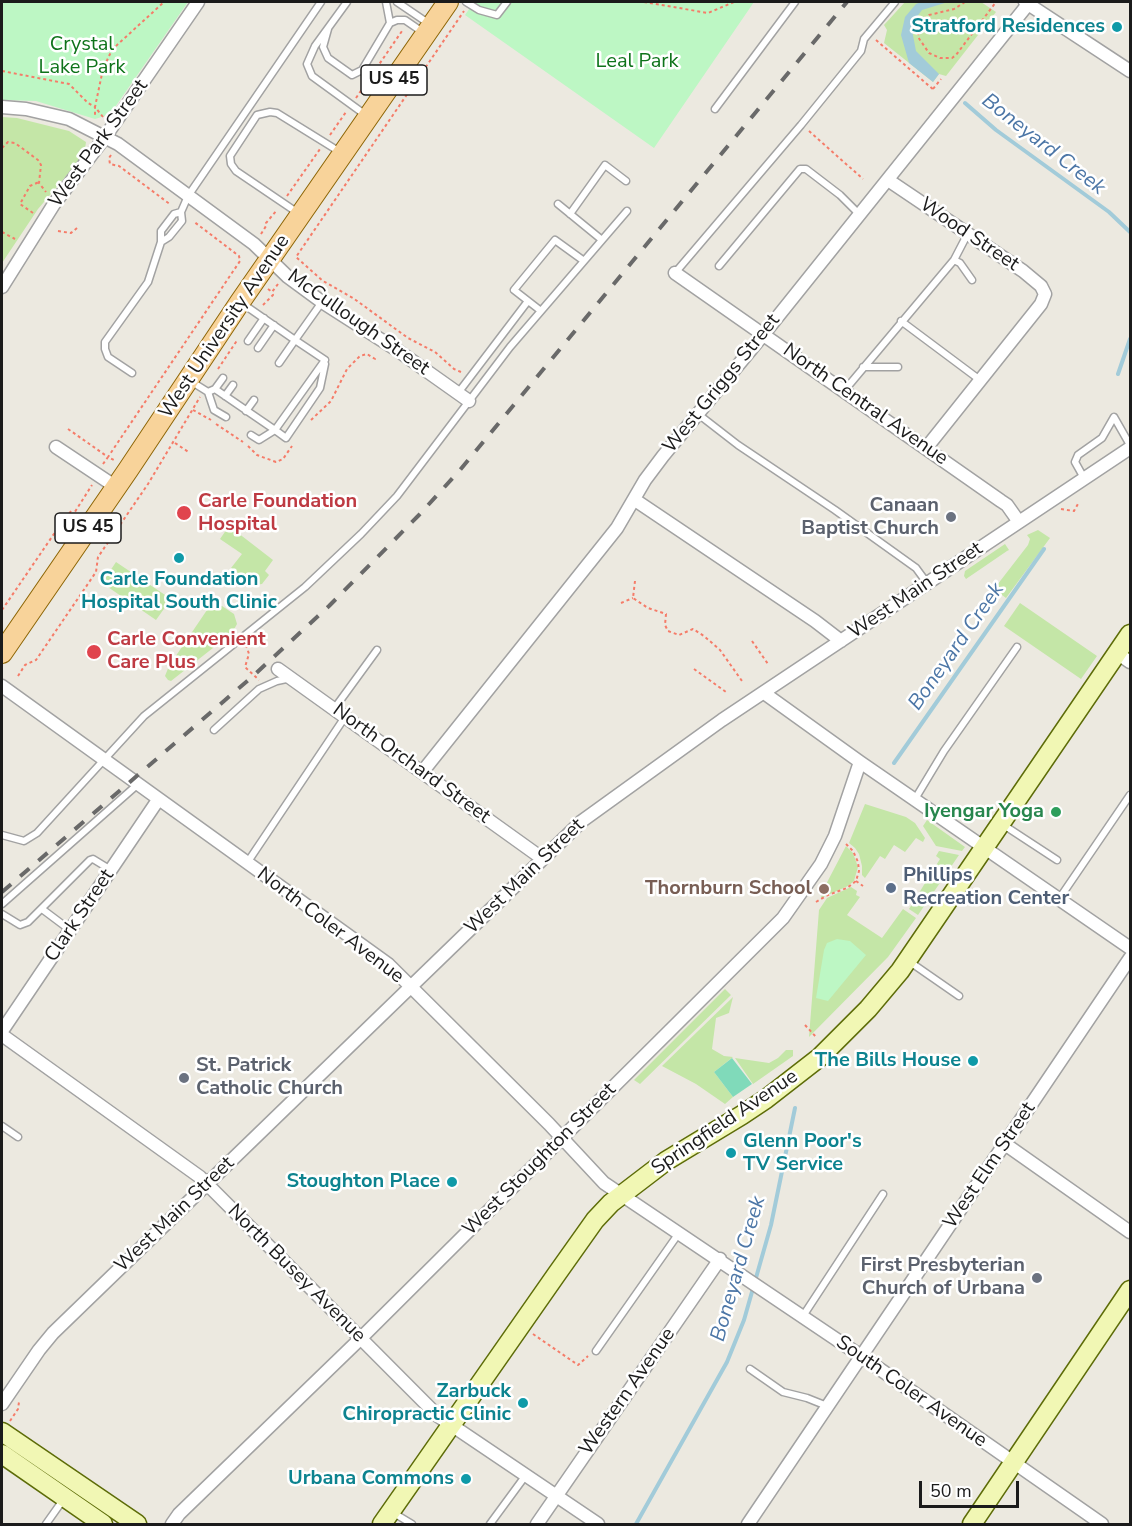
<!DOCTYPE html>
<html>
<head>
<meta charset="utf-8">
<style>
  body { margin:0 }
  #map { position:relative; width:1132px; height:1526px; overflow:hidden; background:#ece9e0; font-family:"Nunito Sans",sans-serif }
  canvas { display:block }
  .frame { position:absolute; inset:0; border:3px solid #1b1b1b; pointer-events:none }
  .scale { position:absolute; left:919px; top:1481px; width:100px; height:27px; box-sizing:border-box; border:3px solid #1b1b1b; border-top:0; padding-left:8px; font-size:18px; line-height:21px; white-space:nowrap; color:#1b1b1b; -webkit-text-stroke:4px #fff; paint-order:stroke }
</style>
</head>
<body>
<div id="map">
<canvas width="1132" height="1526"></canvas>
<div class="frame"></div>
<div class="scale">50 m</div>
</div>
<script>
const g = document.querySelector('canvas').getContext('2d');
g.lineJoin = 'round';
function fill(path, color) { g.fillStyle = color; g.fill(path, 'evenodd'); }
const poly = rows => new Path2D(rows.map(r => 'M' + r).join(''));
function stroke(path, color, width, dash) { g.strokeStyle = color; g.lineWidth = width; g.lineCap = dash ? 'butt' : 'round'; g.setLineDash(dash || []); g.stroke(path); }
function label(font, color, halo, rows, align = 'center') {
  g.font = font + ' "Nunito Sans",sans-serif'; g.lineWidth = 5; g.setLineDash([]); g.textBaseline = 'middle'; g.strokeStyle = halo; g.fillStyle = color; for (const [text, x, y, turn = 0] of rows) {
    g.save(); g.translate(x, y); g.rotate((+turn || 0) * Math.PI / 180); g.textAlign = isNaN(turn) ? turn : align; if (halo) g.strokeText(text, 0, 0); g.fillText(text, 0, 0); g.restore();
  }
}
fill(poly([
  [905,2,981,2,996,12,946,76,939,74,933,82,884,43,887,30,884,25],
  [2,117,17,118,69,131,86,142,85,149,77,163,38,209,2,263],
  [229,526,273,560,265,571,269,575,262,584,255,585,231,568,242,554,220,539],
  [1038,530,1050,538,1006,598,994,589,1028,545,1030,539,1027,535],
  [1005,544,1009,550,1007,551,966,579,964,576,965,571],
  [116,562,171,599,156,620,102,583],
  [1020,603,1097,656,1081,679,1004,626],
  [215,605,222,606,234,614,237,624,232,633,171,681,168,680,165,676,169,666,207,610],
  [865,804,906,817,915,823,925,838,923,842,916,838,905,852,894,845,885,859,880,856,865,878,862,875,862,866,859,854,855,848,849,843],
  [927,820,965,847,962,851,936,846,923,826],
  [846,846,853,853,858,867,854,881,848,886,821,898,822,892],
  [939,851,959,855,918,915,909,909,940,859,936,856],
  [851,887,857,891,856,895,860,897,847,915,882,938,903,909,916,918,888,957,809,1037,819,910,827,898],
  [725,989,731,995,640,1084,634,1080],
  [733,997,729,1013,716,1018,712,1049,724,1056,733,1057,714,1072,733,1097,725,1104,696,1084,662,1066],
  [786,1050,793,1050,793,1056,753,1084,735,1058,769,1063,778,1058]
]), '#c4e6a7');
fill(poly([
  [2,2,188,2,113,110,108,115,95,119,36,101,2,100],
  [474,2,754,2,654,148,465,15],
  [837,939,850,941,866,955,828,1001,816,998,824,950,827,943]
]), '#bdf7c4');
fill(poly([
  [732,1058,752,1084,733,1097,714,1072]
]), '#80daba');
fill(poly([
  [921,2,948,2,922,10,916,18,912,30,916,51,939,74,933,82,909,63,901,35,905,17,916,4]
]), '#a2cbd9');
stroke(poly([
  [965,103,996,130,1109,212,1130,232],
  [1118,374,1130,339],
  [894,763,1044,549],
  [636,1524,727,1362,744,1320,771,1225,795,1108]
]), '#a2cbd9', 4);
const lane = poly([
  [347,2,315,46,307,64,312,76,367,116],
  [386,2,390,23],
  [397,2,428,23],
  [466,2,479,10,497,15,507,2],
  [328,29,323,47,328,58,352,75,362,70,390,23,397,20,405,20,424,33],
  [715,109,795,2],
  [558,204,602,240],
  [298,213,236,171,231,164,230,156,257,115,270,112,277,113,340,152],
  [570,214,605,165,626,181],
  [161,242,169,237,182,221,181,212,188,196,321,2],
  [954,260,960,263,972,280],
  [719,266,800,169,806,169,840,195,859,214],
  [675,273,801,125,861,51,864,39,895,2],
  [243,304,295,340,279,363],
  [541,311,514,290,555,240,584,261],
  [901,321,980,380],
  [248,341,264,318],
  [258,348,274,325],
  [863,367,898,367],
  [132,373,108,357,105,349,105,342,148,282,161,242,161,231,174,214,181,212],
  [192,382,208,392,215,389,275,430,325,360,295,340,322,302],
  [215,389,223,378],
  [844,391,954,260,967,235],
  [208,392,214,410,226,417],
  [458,393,528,301],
  [225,396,233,385],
  [246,411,254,400],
  [698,414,738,445,835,510,916,568,927,583],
  [251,435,259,440,275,430,286,438,320,388,325,364],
  [1084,478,1075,462,1078,455,1102,438,1114,417,1130,445],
  [334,709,377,650],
  [214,730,259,689,277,681,291,678],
  [915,799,944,751,1017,647],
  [1002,824,1057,860],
  [2,835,24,841,37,833,144,716,305,587,361,534,397,496,510,347,627,211],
  [247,863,345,717],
  [1059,899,1130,795],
  [2,904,137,785],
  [42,909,70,930],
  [2,914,20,925,28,922,90,860,93,859,111,870],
  [910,962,959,996],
  [2,1126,18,1137],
  [803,1316,883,1194],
  [596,1351,679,1233],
  [750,1369,783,1392,807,1398,827,1406],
  [392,1512,412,1524],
  [46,1524,63,1500],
  [490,1524,526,1475]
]);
const street = poly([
  [1025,2,1130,71],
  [2,107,26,109,69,119,118,144,254,244,288,277,322,302,397,350,469,401],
  [888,180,1023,271,1041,286,1045,294,1041,304,927,447],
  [675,273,1001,501,1007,505,1019,522],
  [2,287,54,204,105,137,198,2],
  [56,447,116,487],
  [635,500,815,621,841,641],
  [1117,653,1130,662],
  [278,669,543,859],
  [2,686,388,964,549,1124,604,1183,861,1356,1102,1524],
  [764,693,860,762,1130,948],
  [423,771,617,528,645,480,663,456,763,335,1029,3],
  [2,1031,158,800],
  [2,1035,200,1177,438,1416,598,1524],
  [1005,1144,1130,1232],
  [2,1404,39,1350,53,1333,582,821,722,720,1130,448],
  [172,1524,179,1514,360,1339,783,918,821,864,835,836,860,762],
  [537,1524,720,1259],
  [748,1524,1130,958]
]);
const secondary = poly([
  [2,1432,137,1524],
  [2,1454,103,1524],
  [382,1524,556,1275,595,1220,611,1203,666,1161,742,1115,766,1099,820,1057,868,1009,900,971,1130,634],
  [972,1524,1130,1290]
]);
const primary = poly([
  [2,653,128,470,240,302,448,2]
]);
stroke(lane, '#a2a2a2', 9);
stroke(street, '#a2a2a2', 15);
stroke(secondary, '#5d6c08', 21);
stroke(primary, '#8d6505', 22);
stroke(poly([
  [644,2,708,13,734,2],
  [965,2,954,9,929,15,924,19,919,26,918,37,929,53,940,58,952,58,956,55,996,2],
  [876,40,935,91],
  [2,71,69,84,88,103,95,107,95,117],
  [933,89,941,79],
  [356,98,402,31],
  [103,117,95,107,103,69,110,54,117,45,164,2],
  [809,131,863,179],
  [330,135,346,112],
  [2,148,8,142,15,143,38,160,41,165,39,183,46,192],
  [111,155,109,158,110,164,119,166,171,205],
  [287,196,320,149],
  [33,213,20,204,30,186,39,182],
  [58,231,71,233,77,228],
  [2,232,15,239],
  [261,234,266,226,266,223,277,210],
  [268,289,272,292,278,284],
  [263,305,273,295,272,292],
  [218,369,238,339],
  [461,372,454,369,435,352,408,338,353,298,323,281,296,257,464,11],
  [193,410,211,420],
  [311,420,331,401,347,369,360,356,367,354,375,359,373,362],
  [216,424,243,442],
  [68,429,108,457,240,261,239,256,193,221],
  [175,443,190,453],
  [248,446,257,455,276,462,283,459,292,446],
  [103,464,108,457,114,460],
  [1061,509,1074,511,1079,502],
  [59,528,71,511],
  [635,581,633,598,648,608,666,614,665,625,668,631,679,635,693,629,704,636,720,650,742,681],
  [621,603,633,598],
  [2,610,58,528,64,529,92,485],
  [752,641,768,664],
  [246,645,249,654,245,667,259,680],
  [694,669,726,692],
  [18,676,25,665,36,660,96,572,98,557,148,484,200,397],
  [856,881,863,886],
  [816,902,828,895,847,888,856,881,859,871,858,862,853,851,846,844],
  [805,1025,817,1038],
  [533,1334,578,1365,588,1356],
  [10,1421,18,1409,19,1402]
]), '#f57c69', 2, [3, 3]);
stroke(lane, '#fff', 6);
stroke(street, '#fff', 12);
stroke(secondary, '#f1f7b4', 18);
stroke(primary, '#f8d39a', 20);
stroke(poly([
  [2,892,253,676,329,606,419,515,460,470,847,2]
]), '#696969', 4, [12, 12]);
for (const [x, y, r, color] of [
  [1117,27,6,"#0f9aa8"],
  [184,513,8,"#e0444e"],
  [951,517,6,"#6b7280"],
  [179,558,6,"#0f9aa8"],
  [94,652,8,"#e0444e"],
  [1056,812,6,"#2e9e5b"],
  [891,888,6,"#5c6f8a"],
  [824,889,6,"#8d6e63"],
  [973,1061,6,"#0f9aa8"],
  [184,1078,6,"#6b7280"],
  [731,1153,6,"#0f9aa8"],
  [452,1182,6,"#0f9aa8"],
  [1037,1278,6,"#6b7280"],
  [523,1403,6,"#0f9aa8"],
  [466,1479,6,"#0f9aa8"]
]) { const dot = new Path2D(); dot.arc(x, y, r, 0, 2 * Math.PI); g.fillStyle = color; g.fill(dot); stroke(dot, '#fff', 2); }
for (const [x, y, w] of [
  [394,80,66],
  [88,528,66]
]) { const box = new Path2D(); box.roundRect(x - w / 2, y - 15, w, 30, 4.5); g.fillStyle = '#fff'; g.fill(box); stroke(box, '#1b1b1b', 1.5); }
label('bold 18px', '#1b1b1b', null, [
  ["US 45",394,80],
  ["US 45",88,528]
]);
label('bold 20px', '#0d838f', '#fff', [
  ["Stratford Residences",1105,27],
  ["Carle Foundation",179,580,"center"],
  ["Hospital South Clinic",179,603,"center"],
  ["The Bills House",961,1061],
  ["Glenn Poor's",743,1142,"left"],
  ["TV Service",743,1165,"left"],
  ["Stoughton Place",440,1182],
  ["Zarbuck",511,1392],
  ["Chiropractic Clinic",511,1415],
  ["Urbana Commons",454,1479]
], 'right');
label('20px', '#0e731a', '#fff', [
  ["Crystal",82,45],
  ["Lake Park",82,68],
  ["Leal Park",637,62]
]);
label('20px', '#1b1b1b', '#fff', [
  ["West Park Street",99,144,-54],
  ["Wood Street",969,235,34],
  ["McCullough Street",358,323,35],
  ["West University Avenue",225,327,-56],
  ["West Griggs Street",722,384,-51],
  ["North Central Avenue",865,405,35],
  ["West Main Street",916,591,-34],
  ["North Orchard Street",411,764,36],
  ["West Main Street",525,877,-44],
  ["Clark Street",80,916,-56],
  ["North Coler Avenue",330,926,37],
  ["Springfield Avenue",725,1123,-34],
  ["West Stoughton Street",540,1160,-45],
  ["West Elm Street",990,1166,-56],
  ["West Main Street",175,1215,-44],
  ["North Busey Avenue",296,1274,45],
  ["Western Avenue",628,1392,-55],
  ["South Coler Avenue",911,1392,35]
]);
label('bold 20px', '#be3a42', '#fff', [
  ["Carle Foundation",198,502],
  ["Hospital",198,525],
  ["Carle Convenient",107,640],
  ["Care Plus",107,663]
], 'left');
label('bold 20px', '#5b616d', '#fff', [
  ["Canaan",939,506],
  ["Baptist Church",939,529],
  ["St. Patrick",196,1066,"left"],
  ["Catholic Church",196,1089,"left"],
  ["First Presbyterian",1025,1266],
  ["Church of Urbana",1025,1289]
], 'right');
label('bold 20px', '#27864d', '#fff', [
  ["Iyengar Yoga",1044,812]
], 'right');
label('bold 20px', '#4e5e75', '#fff', [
  ["Phillips",903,876],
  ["Recreation Center",903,899]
], 'left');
label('bold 20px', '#785e54', '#fff', [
  ["Thornburn School",812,889]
], 'right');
label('italic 21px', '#4c76a6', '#fff', [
  ["Boneyard Creek",1043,145,38],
  ["Boneyard Creek",957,647,-55],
  ["Boneyard Creek",739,1269,-74]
]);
</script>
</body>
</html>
